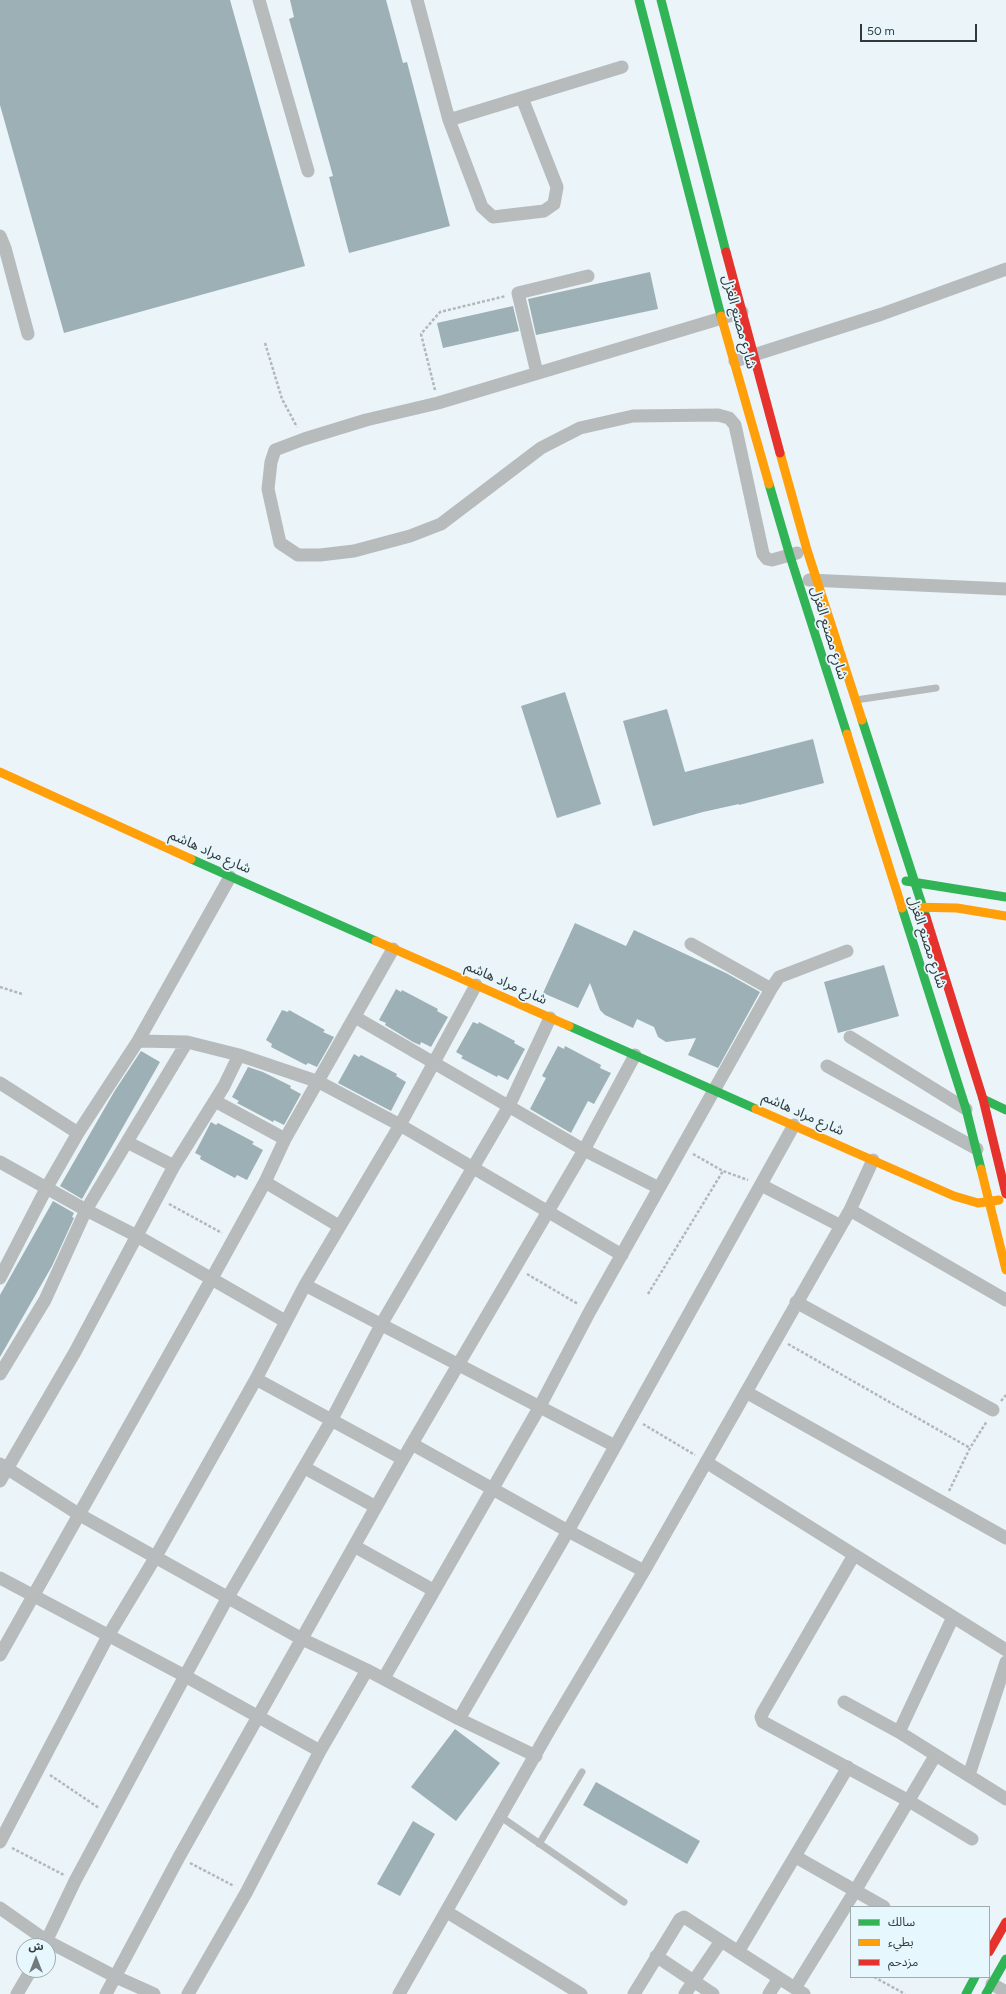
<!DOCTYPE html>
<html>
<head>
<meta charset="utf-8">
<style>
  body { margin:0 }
  #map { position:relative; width:1006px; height:1994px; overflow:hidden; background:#ebf4f8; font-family:Figtree,"Noto Sans Arabic",sans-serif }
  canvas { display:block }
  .legend { position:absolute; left:850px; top:1906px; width:140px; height:72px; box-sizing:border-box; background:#e6f7fd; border:1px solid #9eabaf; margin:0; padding:5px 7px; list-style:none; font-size:12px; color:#32393b }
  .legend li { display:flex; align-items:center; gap:8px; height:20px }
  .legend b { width:20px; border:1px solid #9eabaf }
  .north { position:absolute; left:16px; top:1938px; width:40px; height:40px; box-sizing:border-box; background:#e6f7fd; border:1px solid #9eabaf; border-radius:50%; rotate:0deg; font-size:11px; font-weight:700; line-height:16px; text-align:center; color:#32393b }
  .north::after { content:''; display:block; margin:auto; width:14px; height:18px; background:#737a7d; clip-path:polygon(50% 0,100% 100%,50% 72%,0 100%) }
  .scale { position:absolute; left:860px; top:24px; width:117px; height:18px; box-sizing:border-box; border:2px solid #32393b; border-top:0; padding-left:5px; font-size:12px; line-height:14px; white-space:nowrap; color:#32393b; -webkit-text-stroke:3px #e6f7fd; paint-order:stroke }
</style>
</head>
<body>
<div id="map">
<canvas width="1006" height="1994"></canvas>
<ul class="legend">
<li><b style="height:5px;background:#30b455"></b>سالك</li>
<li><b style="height:5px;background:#ff9f0a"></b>بطيء</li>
<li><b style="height:5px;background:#e5322d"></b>مزدحم</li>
</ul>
<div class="north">ش</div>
<div class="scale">50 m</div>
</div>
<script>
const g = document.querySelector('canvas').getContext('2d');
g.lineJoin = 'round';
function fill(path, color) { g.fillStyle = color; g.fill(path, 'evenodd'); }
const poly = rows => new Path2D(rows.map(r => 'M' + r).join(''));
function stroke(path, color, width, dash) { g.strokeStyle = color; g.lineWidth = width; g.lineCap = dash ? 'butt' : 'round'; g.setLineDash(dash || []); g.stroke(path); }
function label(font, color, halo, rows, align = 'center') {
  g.font = font + ' Figtree,"Noto Sans Arabic",sans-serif'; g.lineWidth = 3.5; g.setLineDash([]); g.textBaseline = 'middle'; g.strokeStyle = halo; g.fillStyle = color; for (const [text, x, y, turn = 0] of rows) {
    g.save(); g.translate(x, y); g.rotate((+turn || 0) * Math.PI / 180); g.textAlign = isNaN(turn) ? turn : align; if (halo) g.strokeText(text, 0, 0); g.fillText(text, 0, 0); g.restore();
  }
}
fill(poly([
  [0,0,230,0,305,266,64,333,0,105],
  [290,0,386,0,403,63,407,62,450,226,349,253,329,177,333,176,289,19,294,17],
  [650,272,658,309,536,335,528,299],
  [513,306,519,331,443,348,437,323],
  [565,692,601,804,557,818,521,706],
  [667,709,685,772,813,739,824,783,739,805,739,804,703,812,653,826,623,721],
  [575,923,626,946,634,930,726,973,760,992,718,1068,688,1055,696,1038,666,1042,658,1037,654,1027,637,1019,633,1028,605,1015,600,1010,590,983,578,1008,543,993],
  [884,965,899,1016,838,1033,824,982],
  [396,989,401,992,402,990,438,1009,437,1011,448,1017,431,1047,421,1042,420,1045,413,1042,385,1025,386,1023,379,1020],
  [282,1010,288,1012,289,1010,325,1030,323,1032,334,1037,317,1067,308,1063,306,1065,271,1047,272,1044,266,1040],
  [473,1022,478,1024,479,1022,515,1041,514,1043,525,1049,508,1080,498,1075,497,1077,461,1058,463,1056,456,1052],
  [558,1046,564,1049,565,1046,601,1065,600,1068,611,1073,594,1104,588,1101,571,1133,530,1109,546,1078,542,1076],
  [141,1051,160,1062,82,1199,60,1186,114,1092],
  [354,1054,359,1057,361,1055,397,1074,396,1076,406,1082,391,1111,338,1083],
  [248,1067,263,1072,291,1086,290,1088,301,1094,284,1125,274,1120,273,1122,237,1103,239,1101,232,1097],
  [211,1122,216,1125,218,1123,254,1142,252,1144,263,1150,247,1180,237,1175,235,1178,200,1159,201,1156,195,1153],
  [53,1201,74,1213,72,1217,74,1218,52,1266,0,1357,0,1295],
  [455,1729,500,1763,456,1821,411,1787],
  [596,1782,700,1841,687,1864,583,1805],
  [413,1821,435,1834,400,1896,377,1884]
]), '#9cb0b5');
stroke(poly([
  [265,343,282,399,297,427],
  [435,390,421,334,440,312,506,296],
  [0,987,22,994],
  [693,1154,723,1171,748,1180],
  [169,1204,222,1233],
  [527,1274,578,1304],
  [648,1294,723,1171],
  [788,1344,970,1448],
  [1001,1401,1006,1395],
  [643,1424,695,1455],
  [949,1491,970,1448,987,1421],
  [50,1775,99,1808],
  [12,1848,64,1875],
  [190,1863,234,1886],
  [874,1977,905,1994]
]), '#b3b8b9', 2.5, [3, 2]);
stroke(poly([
  [856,700,936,688],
  [501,1817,624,1902],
  [539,1844,582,1772]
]), '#b7bbbc', 7);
stroke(poly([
  [259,0,308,171],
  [417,0,449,120,482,207,493,217,544,211,554,204,557,187,522,98],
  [449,120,622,67],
  [0,236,5,248,28,334],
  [742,312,438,403,366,420,304,439,275,450,271,462,268,489,280,543,298,555,320,555,354,551,410,536,441,524,541,448,580,428,633,416,718,415,729,418,735,425,763,554,767,559,772,560,797,553],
  [735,361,882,314,1006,269],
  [537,373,518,293,588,276],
  [809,580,1006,589],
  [691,944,771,989],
  [355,1017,584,1150,659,1188],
  [850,1037,966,1109],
  [138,1041,187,1042],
  [827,1066,977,1149],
  [0,1083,78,1133],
  [215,1101,285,1139],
  [127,1142,174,1166],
  [0,1162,86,1210,137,1236,285,1321],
  [265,1182,339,1226],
  [761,1185,841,1226],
  [850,1210,873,1160],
  [0,1278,47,1187,78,1133,138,1041,230,877],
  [305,1285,615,1446],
  [796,1302,993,1410],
  [0,1374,45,1300,86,1210,187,1042,239,1055,319,1082,400,1125,622,1255],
  [256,1379,403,1459],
  [746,1392,1006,1538],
  [412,1444,568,1531,644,1571],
  [706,1462,1006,1650],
  [0,1464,80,1515,302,1639,367,1670,459,1719,536,1756],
  [305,1468,376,1507],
  [0,1481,75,1352,174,1166,224,1086,239,1055],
  [354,1546,433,1590],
  [854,1555,763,1712,761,1717,763,1722,909,1801,972,1839],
  [0,1578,185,1676,320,1751],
  [0,1655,211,1280,265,1182,285,1139,393,949],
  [384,1678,539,1408,590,1311,771,989,779,977,847,951],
  [844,1702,899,1732,1006,1799],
  [459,1719,568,1531,794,1125],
  [899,1732,953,1617],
  [969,1775,1006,1662],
  [0,1842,108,1636,155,1558,256,1379,305,1285,400,1125,476,985],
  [796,1857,884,1907],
  [0,1908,47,1941,116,1977,154,1994],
  [447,1912,581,1994],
  [44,1946,75,1881,185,1676,228,1597,331,1421,382,1323,509,1106,550,1018],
  [738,1952,848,1767],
  [656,1956,713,1994],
  [992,1984,1006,1992],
  [795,1988,855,1891,935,1756],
  [17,1994,31,1970],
  [106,1994,179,1857,403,1459,584,1150,635,1055],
  [188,1994,246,1893,320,1751,367,1670],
  [399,1994,550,1729,644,1571,850,1210,1006,1300],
  [634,1994,680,1919,684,1917,804,1994],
  [685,1994,721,1941],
  [769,1994,779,1978]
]), '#b7bbbc', 13);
stroke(poly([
  [639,0,721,316],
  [661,0,726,252],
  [769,484,790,556,847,734],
  [862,720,926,917],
  [191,859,376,941],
  [906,881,1006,897],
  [902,908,966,1109,981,1169],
  [569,1026,756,1109],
  [983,1099,1006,1110],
  [966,1994,975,1977],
  [986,1994,1006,1959]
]), '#30b455', 9);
stroke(poly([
  [721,316,769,484],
  [780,453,807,550,862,720],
  [847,734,902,908],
  [0,772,191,859],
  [912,907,957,908,1006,916],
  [376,941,569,1026],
  [756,1109,954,1196,978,1203,999,1200],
  [981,1169,1006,1270]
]), '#ff9f0a', 9);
stroke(poly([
  [726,252,780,453],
  [926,917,983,1099,1006,1194],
  [989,1952,1006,1922]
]), '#e5322d', 9);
label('14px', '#32393b', '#e6f7fd', [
  ["شارع مصنع الغزل",739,322,75],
  ["شارع مصنع الغزل",829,633,73],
  ["شارع مراد هاشم",210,852,24],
  ["شارع مصنع الغزل",927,942,72],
  ["شارع مراد هاشم",506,983,24],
  ["شارع مراد هاشم",803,1114,24]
]);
</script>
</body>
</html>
